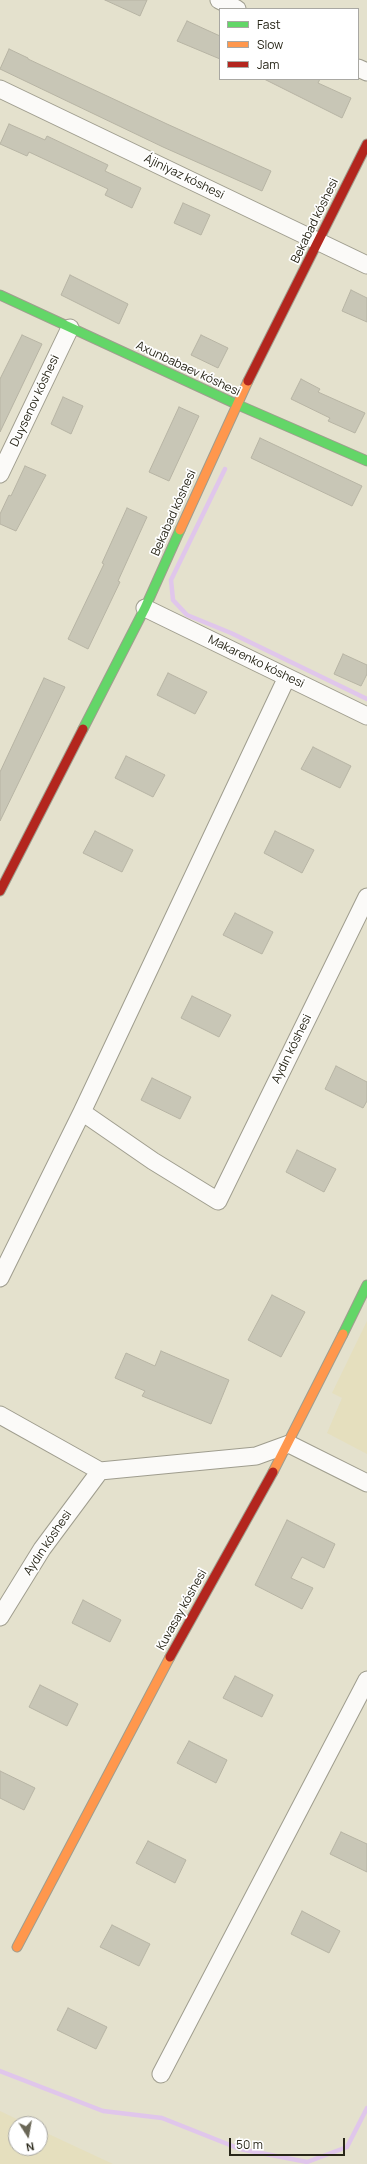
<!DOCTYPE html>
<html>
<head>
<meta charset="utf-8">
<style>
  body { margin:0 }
  #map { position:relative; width:367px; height:2164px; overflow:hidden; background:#e4e1cd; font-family:Manrope,sans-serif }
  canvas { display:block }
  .legend { position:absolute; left:219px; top:8px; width:140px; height:72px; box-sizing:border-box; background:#fff; border:1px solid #a9a8a3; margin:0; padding:5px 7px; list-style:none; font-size:12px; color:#282618 }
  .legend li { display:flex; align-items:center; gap:8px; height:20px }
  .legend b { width:20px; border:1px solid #a9a8a3 }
  .north { position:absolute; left:8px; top:2116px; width:40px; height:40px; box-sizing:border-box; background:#fff; border:1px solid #a9a8a3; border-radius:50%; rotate:169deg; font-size:11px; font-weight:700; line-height:16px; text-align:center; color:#282618 }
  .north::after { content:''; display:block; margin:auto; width:14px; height:18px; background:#6a6757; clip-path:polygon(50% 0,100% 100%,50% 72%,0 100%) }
  .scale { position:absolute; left:229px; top:2138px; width:116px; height:18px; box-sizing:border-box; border:2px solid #282618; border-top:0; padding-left:5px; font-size:12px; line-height:14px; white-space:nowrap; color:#282618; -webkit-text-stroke:3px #fff; paint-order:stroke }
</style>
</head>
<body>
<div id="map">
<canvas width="367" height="2164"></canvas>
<ul class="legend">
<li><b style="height:5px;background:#63d668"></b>Fast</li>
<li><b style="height:5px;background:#ff974d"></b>Slow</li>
<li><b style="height:5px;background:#b3261e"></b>Jam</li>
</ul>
<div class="north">N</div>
<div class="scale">50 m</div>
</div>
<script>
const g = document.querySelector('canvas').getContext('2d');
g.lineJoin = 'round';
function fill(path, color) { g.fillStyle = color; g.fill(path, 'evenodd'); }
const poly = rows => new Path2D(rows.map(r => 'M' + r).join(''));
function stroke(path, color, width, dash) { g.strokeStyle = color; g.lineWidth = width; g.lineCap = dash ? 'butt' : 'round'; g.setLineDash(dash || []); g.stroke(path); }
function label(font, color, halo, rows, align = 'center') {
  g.font = font + ' Manrope,sans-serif'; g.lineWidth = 3.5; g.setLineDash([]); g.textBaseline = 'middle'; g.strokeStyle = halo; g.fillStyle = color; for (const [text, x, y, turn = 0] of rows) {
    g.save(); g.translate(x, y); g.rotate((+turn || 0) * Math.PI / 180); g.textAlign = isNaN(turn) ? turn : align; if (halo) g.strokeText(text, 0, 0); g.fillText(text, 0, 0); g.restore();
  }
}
fill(poly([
  [367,1321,367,1454,327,1433,342,1398,332,1393],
  [0,2111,27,2124,16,2124,16,2148,40,2148,40,2130,113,2164,0,2164]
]), '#e5dfbe');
stroke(poly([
  [225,469,171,580,173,600,187,615,231,633,367,699],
  [0,2071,103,2111,162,2118,240,2149,307,2162,347,2147,367,2108]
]), '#e0c6eb', 4.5);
const building = poly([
  [105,0,147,0,140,16,105,0],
  [187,21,220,36,220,59,177,41,187,21],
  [9,49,28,58,28,59,167,124,271,171,262,191,163,147,0,69,9,49],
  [264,79,320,79,318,83,351,98,342,118,264,79],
  [9,124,45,140,47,136,108,165,105,171,141,188,132,208,105,195,108,189,72,172,29,152,27,156,0,144,9,124],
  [183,203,210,215,201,235,174,223,183,203],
  [70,275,128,304,119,324,61,295,70,275],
  [351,290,367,298,367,322,342,311,351,290],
  [22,335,42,344,0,432,0,379,22,335],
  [201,335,228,348,218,368,191,355,201,335],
  [301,379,320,389,318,392,365,413,355,433,328,421,330,418,291,399,301,379],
  [63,397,83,406,71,434,51,424,63,397],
  [179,407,199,416,169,481,149,472,179,407],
  [260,438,362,486,352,506,251,458,260,438],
  [25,466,46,475,16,531,0,524,0,514,9,495,11,496,25,466],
  [127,508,147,517,118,581,120,582,88,649,68,639,104,564,102,563,127,508],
  [343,654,367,665,367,674,361,686,334,674,343,654],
  [168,673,207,692,195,714,157,695,168,673],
  [44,678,65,687,0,821,0,772,44,678],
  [313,747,351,766,340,788,301,769,313,747],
  [126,756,165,775,153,797,115,778,126,756],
  [95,831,133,850,122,872,83,853,95,831],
  [275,831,314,850,302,873,264,853,275,831],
  [235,913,273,932,262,954,223,935,235,913],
  [192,996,231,1015,219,1037,181,1018,192,996],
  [336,1066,367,1082,367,1101,363,1108,325,1089,336,1066],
  [152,1078,191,1097,180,1119,141,1100,152,1078],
  [297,1150,336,1169,324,1192,286,1172,297,1150],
  [272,1295,305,1312,281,1357,248,1340,272,1295],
  [161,1351,229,1380,211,1424,142,1396,145,1391,115,1378,126,1353,155,1366,161,1351],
  [287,1520,335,1544,324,1568,302,1557,291,1578,313,1588,302,1609,255,1585,287,1520],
  [83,1600,121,1620,110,1642,72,1623,83,1600],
  [235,1676,273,1695,262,1717,223,1698,235,1676],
  [40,1685,78,1704,67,1726,29,1707,40,1685],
  [189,1741,227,1760,216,1783,177,1763,189,1741],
  [0,1771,35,1788,24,1810,0,1798,0,1771],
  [341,1832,367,1844,367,1872,330,1854,341,1832],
  [148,1841,186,1860,175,1883,136,1863,148,1841],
  [302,1911,340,1931,329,1953,291,1934,302,1911],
  [112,1925,150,1944,139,1966,100,1947,112,1925],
  [68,2008,107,2027,96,2049,57,2030,68,2008]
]);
fill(building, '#c8c6b6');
stroke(building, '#b7b4a4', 1);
const street = poly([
  [219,0,237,9],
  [358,68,367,72],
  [0,89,367,265],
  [0,474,70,328],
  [145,608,367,716],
  [82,1112,153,1161,218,1201,367,897],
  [0,1278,82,1112,287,677],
  [0,1415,100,1471,256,1456,289,1444,367,1483],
  [0,1617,42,1549,100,1471],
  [161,2074,367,1680]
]);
const fast = poly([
  [0,295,236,404,367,461],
  [83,729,145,608,180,530],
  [343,1334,367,1285]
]);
const slow = poly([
  [180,530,248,381],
  [273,1472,343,1334],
  [17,1947,170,1657]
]);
const jam = poly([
  [248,381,367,144],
  [0,891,83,729],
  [170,1657,273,1472]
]);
stroke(street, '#9f9d8e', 19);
stroke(fast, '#9f9d8e', 11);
stroke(slow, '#9f9d8e', 11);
stroke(jam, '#9f9d8e', 11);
stroke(street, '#fbfaf8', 17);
stroke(fast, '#63d668', 9);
stroke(slow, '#ff974d', 9);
stroke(jam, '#b3261e', 9);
label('12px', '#282618', '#fff', [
  ["Ájiniyaz kóshesi",184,177,26],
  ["Bekabad kóshesi",315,221,-64],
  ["Axunbabaev kóshesi",188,369,25],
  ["Duysenov kóshesi",35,401,-65],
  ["Bekabad kóshesi",174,513,-66],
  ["Makarenko kóshesi",256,662,26],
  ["Aydın kóshesi",292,1049,-64],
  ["Aydın kóshesi",48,1543,-56],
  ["Kuvasay kóshesi",182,1610,-61]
]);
</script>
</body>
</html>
